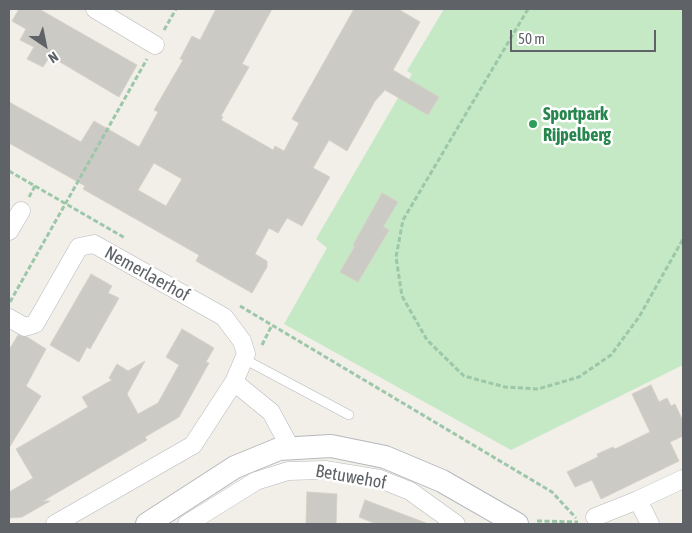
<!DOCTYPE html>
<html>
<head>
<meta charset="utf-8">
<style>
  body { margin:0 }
  #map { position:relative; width:692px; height:533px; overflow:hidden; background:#f1efe8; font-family:"Asap Condensed",sans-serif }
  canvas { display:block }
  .frame { position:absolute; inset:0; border:10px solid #5f6368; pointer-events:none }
  .north { position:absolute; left:20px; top:20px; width:50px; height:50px; -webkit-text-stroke:4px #fff; paint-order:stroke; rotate:146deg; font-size:14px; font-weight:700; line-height:20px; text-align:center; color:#5f6368 }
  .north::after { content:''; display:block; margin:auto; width:18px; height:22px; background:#5f6368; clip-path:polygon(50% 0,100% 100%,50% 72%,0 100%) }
  .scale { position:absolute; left:510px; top:30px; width:146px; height:22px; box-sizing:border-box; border:2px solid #5f6368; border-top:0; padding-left:6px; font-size:15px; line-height:18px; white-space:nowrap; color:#5f6368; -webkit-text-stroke:4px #fff; paint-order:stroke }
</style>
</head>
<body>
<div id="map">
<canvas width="692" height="533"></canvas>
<div class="frame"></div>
<div class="north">N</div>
<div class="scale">50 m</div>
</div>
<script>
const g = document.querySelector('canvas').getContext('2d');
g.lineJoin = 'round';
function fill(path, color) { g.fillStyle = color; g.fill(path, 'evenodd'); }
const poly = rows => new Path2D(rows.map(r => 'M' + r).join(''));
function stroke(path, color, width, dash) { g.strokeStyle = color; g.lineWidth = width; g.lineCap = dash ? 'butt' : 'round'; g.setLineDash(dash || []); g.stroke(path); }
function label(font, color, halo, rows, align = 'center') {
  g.font = font + ' "Asap Condensed",sans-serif'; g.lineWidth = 5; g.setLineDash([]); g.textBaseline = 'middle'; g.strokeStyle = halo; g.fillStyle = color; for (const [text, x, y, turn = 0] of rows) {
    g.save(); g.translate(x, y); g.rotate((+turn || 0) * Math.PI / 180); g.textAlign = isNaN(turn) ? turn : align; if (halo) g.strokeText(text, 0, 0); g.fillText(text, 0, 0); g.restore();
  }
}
fill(poly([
  [444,9,683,9,683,365,511,450,284,324,327,248,316,239,412,74,407,71]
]), '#c5e8c5');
const building = poly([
  [19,9,39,9,137,65,119,97,50,56,43,67,27,59,34,47,20,40,26,29,12,21,19,9],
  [216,9,272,9,242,64,249,67,221,116,223,117,221,120,273,150,275,146,284,151,299,123,292,119,354,9,398,9,420,22,393,70,439,97,428,115,385,90,375,101,347,151,329,140,313,168,330,177,302,226,287,218,278,233,269,228,255,254,267,261,267,267,252,293,196,261,199,255,83,189,85,186,9,143,9,102,81,142,94,121,139,147,158,112,154,110,183,60,180,59,192,36,200,40,216,9],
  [154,163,182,179,166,206,138,190,154,163],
  [382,193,398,202,383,227,389,230,358,282,340,272,355,246,353,245,382,193],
  [91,274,112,286,108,293,119,298,90,349,87,347,79,362,50,345,91,274],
  [182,329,214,348,206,362,209,363,179,417,145,437,147,440,43,501,50,501,22,517,9,518,9,492,33,478,16,449,88,407,82,397,112,380,109,378,117,364,128,371,145,361,127,394,138,414,158,403,179,365,166,357,182,329],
  [18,335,27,337,46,349,26,386,41,396,9,448,9,350,18,335],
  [651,385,659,402,667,398,671,406,675,404,683,421,683,436,670,442,679,461,601,499,592,480,575,487,567,472,598,457,597,454,613,447,615,449,650,432,632,394,651,385],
  [307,492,337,494,336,524,306,524,307,492],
  [365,500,426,523,426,524,376,524,359,517,365,500]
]);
fill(building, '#cccac5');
stroke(building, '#d6d1c6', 1);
const service = poly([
  [244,359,349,415]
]);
const minor = poly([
  [95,9,155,45],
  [9,231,21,211],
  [9,318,25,327,35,324,79,247,94,244,224,317,242,341,246,354,234,382,193,445,55,524],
  [234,382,271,412,291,449],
  [638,500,650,524],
  [595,517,638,500,683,479],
  [187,524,256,481,288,471,325,470,380,479,410,491,456,524]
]);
const tertiary = poly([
  [147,524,235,467,279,449,331,446,385,457,442,481,517,524]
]);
stroke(service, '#b5b8bc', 10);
stroke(minor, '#b5b8bc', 19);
stroke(tertiary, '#b5b8bc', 24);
stroke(poly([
  [528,9,403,220,396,257,402,296,427,340,464,376,505,387,538,389,579,377,611,355,639,317,683,239],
  [164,30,176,9],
  [9,171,125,238],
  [29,197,35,186],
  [10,302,147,59],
  [240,306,552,492,576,518],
  [262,345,272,325],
  [537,521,578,522]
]), '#9cc7a9', 3, [5, 2.5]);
stroke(service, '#fff', 9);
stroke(minor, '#fff', 18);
stroke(tertiary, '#fff', 22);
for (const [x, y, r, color] of [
  [533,124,5,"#2e9e5b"]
]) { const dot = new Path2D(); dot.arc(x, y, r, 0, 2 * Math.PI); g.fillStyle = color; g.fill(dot); stroke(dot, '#fff', 2); }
label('bold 18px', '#27864d', '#fff', [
  ["Sportpark",543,114],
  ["Rijpelberg",543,135]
], 'left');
label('18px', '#5f6368', '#fff', [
  ["Nemerlaerhof",147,274,29],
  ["Betuwehof",351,477,10]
]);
</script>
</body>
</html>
